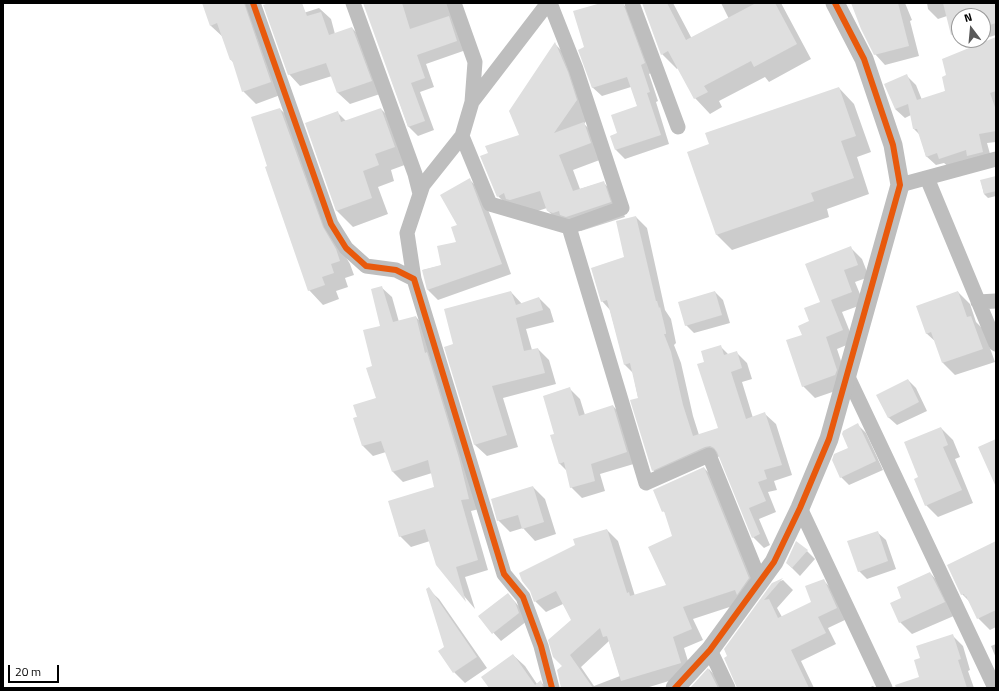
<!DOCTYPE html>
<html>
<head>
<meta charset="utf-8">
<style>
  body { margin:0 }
  #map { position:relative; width:999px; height:691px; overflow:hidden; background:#fff; font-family:"Titillium Web",sans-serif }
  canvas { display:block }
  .frame { position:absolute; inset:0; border:4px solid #000; pointer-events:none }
  .north { position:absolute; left:951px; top:8px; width:40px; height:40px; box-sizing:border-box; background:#fff; border:1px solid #999; border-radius:50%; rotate:344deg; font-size:11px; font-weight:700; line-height:16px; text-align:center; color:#000 }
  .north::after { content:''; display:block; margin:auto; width:14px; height:18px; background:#595959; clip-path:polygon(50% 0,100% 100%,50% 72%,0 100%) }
  .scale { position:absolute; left:8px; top:665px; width:51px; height:18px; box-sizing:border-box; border:2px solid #000; border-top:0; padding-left:5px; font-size:12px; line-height:14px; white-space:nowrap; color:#000; -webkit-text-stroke:3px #fff; paint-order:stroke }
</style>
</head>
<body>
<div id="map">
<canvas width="999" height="691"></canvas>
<div class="frame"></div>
<div class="north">N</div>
<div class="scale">20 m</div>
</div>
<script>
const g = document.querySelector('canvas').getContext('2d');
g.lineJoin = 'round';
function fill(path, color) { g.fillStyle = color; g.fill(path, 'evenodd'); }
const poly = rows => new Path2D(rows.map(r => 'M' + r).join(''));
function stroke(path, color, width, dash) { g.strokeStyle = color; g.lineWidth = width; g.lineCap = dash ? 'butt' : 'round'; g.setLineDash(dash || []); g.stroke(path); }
fill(poly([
  [203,3,254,3,283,94,256,104,243,91,234,63,231,60,224,38,211,26],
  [272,3,275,3,288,18,319,8,331,19,335,34,352,28,364,40,383,93,350,104,338,93,332,76,300,86,289,74],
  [364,3,451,3,466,50,426,64,434,87,420,92,434,130,418,136,408,126],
  [604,3,623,4,632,13,653,72,649,74,658,101,656,102,669,144,625,159,616,150,611,136,618,134,638,107,631,87,602,96,592,87,585,48],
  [643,3,673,3,692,39,729,19,721,3,781,3,811,59,769,82,765,77,719,101,722,107,710,114,695,98,678,68,677,69,662,54],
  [852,3,905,3,912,20,910,21,919,56,885,65,875,54],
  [927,3,996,3,996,35,983,39,983,16,959,16,959,40,977,40,962,44,952,34,947,16,938,19,928,9],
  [996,38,996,142,987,143,992,161,950,168,944,163,936,165,926,156,920,135,914,129,911,115,905,118,895,109,906,75,916,85,922,100,946,91,947,76],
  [555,44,569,58,591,115,584,124,598,137,605,158,573,170,580,189,603,182,618,197,625,217,581,231,563,225,548,211,547,208,525,215,512,210,498,196],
  [839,88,854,104,871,152,857,157,869,194,827,209,829,217,732,250,716,234,711,144],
  [280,109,295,123,337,242,350,264,354,275,345,278,348,287,336,291,339,299,323,305,309,290,268,167],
  [381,109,397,125,410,163,391,170,394,181,378,187,388,214,353,227,337,211,306,124,337,112,346,121],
  [996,177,996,196,988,198,984,194,981,181],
  [469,179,479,189,491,217,511,274,438,300,428,290,423,270,443,265,457,242,458,225],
  [636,217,647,228,665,310,671,319,676,343,674,345,681,363,693,416,699,435,719,429,705,363,720,346,729,355,736,352,747,363,752,379,742,382,753,418,765,414,776,424,792,475,774,481,777,490,768,492,776,512,759,519,770,545,764,548,753,537,720,456,663,481,653,470,633,373,625,365,610,310,602,301,625,258],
  [850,247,862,259,869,277,855,282,864,304,842,312,854,342,837,349,848,382,847,387,815,398,803,386,803,336],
  [381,287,392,297,399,322,416,317,426,328,479,509,471,511,488,570,465,577,475,609,437,564,430,541,411,547,400,536,435,488,432,473,403,482,393,472,386,452,373,456,363,446,354,418,358,417,377,399,373,366,382,327],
  [511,292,522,304,539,298,550,309,554,322,526,329,532,350,538,349,549,360,556,384,503,398,518,447,487,456,475,445,445,348,454,345],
  [715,292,723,300,730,323,694,333,686,325],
  [958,292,970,304,976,322,983,329,995,362,955,375,943,363,937,343,926,333],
  [908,380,916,388,927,411,897,425,888,417],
  [570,389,580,399,585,415,613,406,623,416,637,463,600,474,605,491,582,498,571,487,567,471,559,463,556,434],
  [858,425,866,433,883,470,849,485,841,477],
  [941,428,953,440,960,457,955,459,973,503,938,517,926,505,920,477],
  [704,468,715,479,760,589,745,602,693,619,703,640,684,648,692,674,646,688,562,688,563,667,572,620,563,604,546,612,535,601,607,530,618,541,635,596,667,586,674,537,666,513,663,511],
  [609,641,620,676,594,686,581,667],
  [533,487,545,499,556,534,535,541,523,528,510,532,498,520],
  [877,532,886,540,896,569,867,579,859,571],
  [996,543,996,627,990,630,978,618,971,603,962,594],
  [807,551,815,559,800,576,787,563],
  [930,573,942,586,956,615,912,634,900,622],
  [783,580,793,590,777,608,782,617,812,603,823,580,834,591,847,619,828,628,836,644,801,661,814,688,738,688,729,657,773,584],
  [428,589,439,599,487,668,465,683,454,672,445,648],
  [508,594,523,611,527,621,501,641,479,617],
  [952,635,963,646,970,670,968,671,974,688,918,688,921,678,921,659],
  [996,644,996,658,991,646],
  [513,655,525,666,537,684,541,682,547,688,490,688],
  [709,669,719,680,723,688,691,688],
  [873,686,875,688,868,688]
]), '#0003');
fill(poly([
  [202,3,244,3,271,82,242,92,232,60,230,60,217,23,210,26],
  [269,3,302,3,307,16,321,12,329,35,352,27,372,81,337,93,326,63,288,75,263,5],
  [363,3,402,3,410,29,449,16,457,41,417,55,425,78,411,83,425,121,408,127],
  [601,3,623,3,645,63,641,65,650,92,647,93,661,135,615,150,610,136,617,133,611,115,637,106,627,77,592,88,578,50,584,47,573,11],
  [642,3,667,3,686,40,756,3,775,3,797,44,754,67,751,61,704,86,708,92,694,99,668,51,661,55],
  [851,3,898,3,909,46,874,55,861,29],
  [943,3,996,3,996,23,983,27,983,16,959,16,959,33,951,35],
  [996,37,996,91,990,93,996,110,996,131,979,134,983,152,967,156,966,150,939,159,937,153,926,157,917,129,913,129,908,104,895,109,884,84,907,74,917,100,945,91,942,77,946,75,942,59],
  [555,42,568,72,577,100,554,133,584,122,591,143,559,155,573,191,604,181,611,202,566,217,560,215,559,211,553,213,547,211,540,191,510,200,506,199,504,193,497,197,480,156,488,153,485,146,519,135,509,111],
  [839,87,856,136,841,141,854,178,811,193,814,201,716,235,687,152,709,144,705,133],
  [280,108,323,227,336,249,340,261,331,264,334,273,322,277,325,285,308,291,265,167,267,166,251,117],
  [381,108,395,147,375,154,379,165,363,171,372,198,336,211,305,123,338,111,341,122],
  [996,176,996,191,984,194,980,180],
  [470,178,481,207,502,264,427,290,422,270,441,265,437,246,456,242,451,227,457,225,440,195],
  [636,216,656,301,657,301,659,308,660,307,666,332,666,334,664,334,671,352,683,405,693,436,718,428,697,364,704,362,701,351,721,345,724,355,737,351,742,368,731,372,746,419,765,412,782,465,764,470,767,479,758,482,766,501,749,508,760,534,752,538,717,452,714,448,710,446,705,447,652,471,630,400,638,398,630,363,624,365,607,300,601,302,591,268,624,257,616,221],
  [851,246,858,265,844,270,852,292,831,300,843,330,826,337,837,370,835,375,802,387,786,340,802,335,798,326,809,321,804,308,820,302,805,264],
  [382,286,393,322,416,316,425,353,427,352,459,458,469,499,461,500,478,560,456,567,466,602,436,565,425,529,399,537,388,501,434,487,428,460,392,472,381,441,362,446,353,418,357,417,353,405,376,398,366,368,372,366,363,330,380,326,371,289],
  [511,291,516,305,539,297,543,310,516,318,524,351,538,348,545,373,492,386,507,435,474,445,444,347,453,344,444,309],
  [715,291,722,315,685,326,678,302],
  [958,291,967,317,971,316,983,349,942,363,931,332,926,334,916,306],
  [908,379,919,402,888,418,876,395],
  [570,387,579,416,613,405,627,452,591,464,595,481,570,488,564,462,559,464,550,435,554,434,543,396],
  [858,423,876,461,840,478,832,460,834,454,848,448,842,434,843,431],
  [941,427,948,445,943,447,962,490,925,506,914,479,918,477,904,442],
  [996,439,996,487,978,447],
  [704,467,749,578,737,595,735,590,683,607,692,629,673,637,681,663,621,681,607,636,603,637,600,628,570,655,593,688,561,688,557,670,562,666,553,657,548,640,571,620,556,591,534,602,530,591,522,581,519,573,575,545,573,539,607,529,627,593,629,592,630,596,666,585,648,547,672,536,664,511,662,512,653,490],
  [533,486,544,522,522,529,518,515,497,521,491,499],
  [878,531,888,561,858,572,847,541],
  [796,541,808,550,792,568,786,563],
  [996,541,996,610,977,619,966,596,965,597,964,594,961,595,947,565],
  [930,572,945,602,899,623,890,603,901,598,897,587],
  [783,578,764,600,769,599,778,618,811,602,805,586,824,579,837,608,818,617,826,633,791,650,809,688,737,688,724,658,727,656,724,649,772,583],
  [429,587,477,657,453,673,438,651,444,647,426,589],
  [508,593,515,602,519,613,492,634,478,616],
  [953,634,961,659,958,660,967,688,896,688,895,685,919,677,914,660,920,658,916,646],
  [513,654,535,685,541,680,543,688,489,688,481,677],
  [708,668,718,688,690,688]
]), '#dfdfdf');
stroke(poly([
  [253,3,331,224,346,248,366,266,396,270,414,279,504,574,523,597,541,646,552,688],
  [353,3,415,174,420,194],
  [632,3,678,127],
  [472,102,548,3],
  [462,136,490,204,569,227,622,208,576,69,550,3],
  [927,178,996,344],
  [900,185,996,159],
  [569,227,646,483,709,455,760,581],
  [414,279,407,233,423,185,462,136,472,102,475,62,454,3],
  [978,302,996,301],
  [847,375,995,688],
  [800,508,885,688],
  [710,650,728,688]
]), '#bebebe', 15);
stroke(poly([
  [675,688,710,650,774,562,800,508,829,439,900,185,893,145,864,59,835,3]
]), '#bebebe', 19);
stroke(poly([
  [253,3,331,224,346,248,366,266,396,270,414,279,504,574,523,597,541,646,552,688],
  [675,688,710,650,774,562,800,508,829,439,900,185,893,145,864,59,835,3]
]), '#e8590c', 6);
</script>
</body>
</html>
